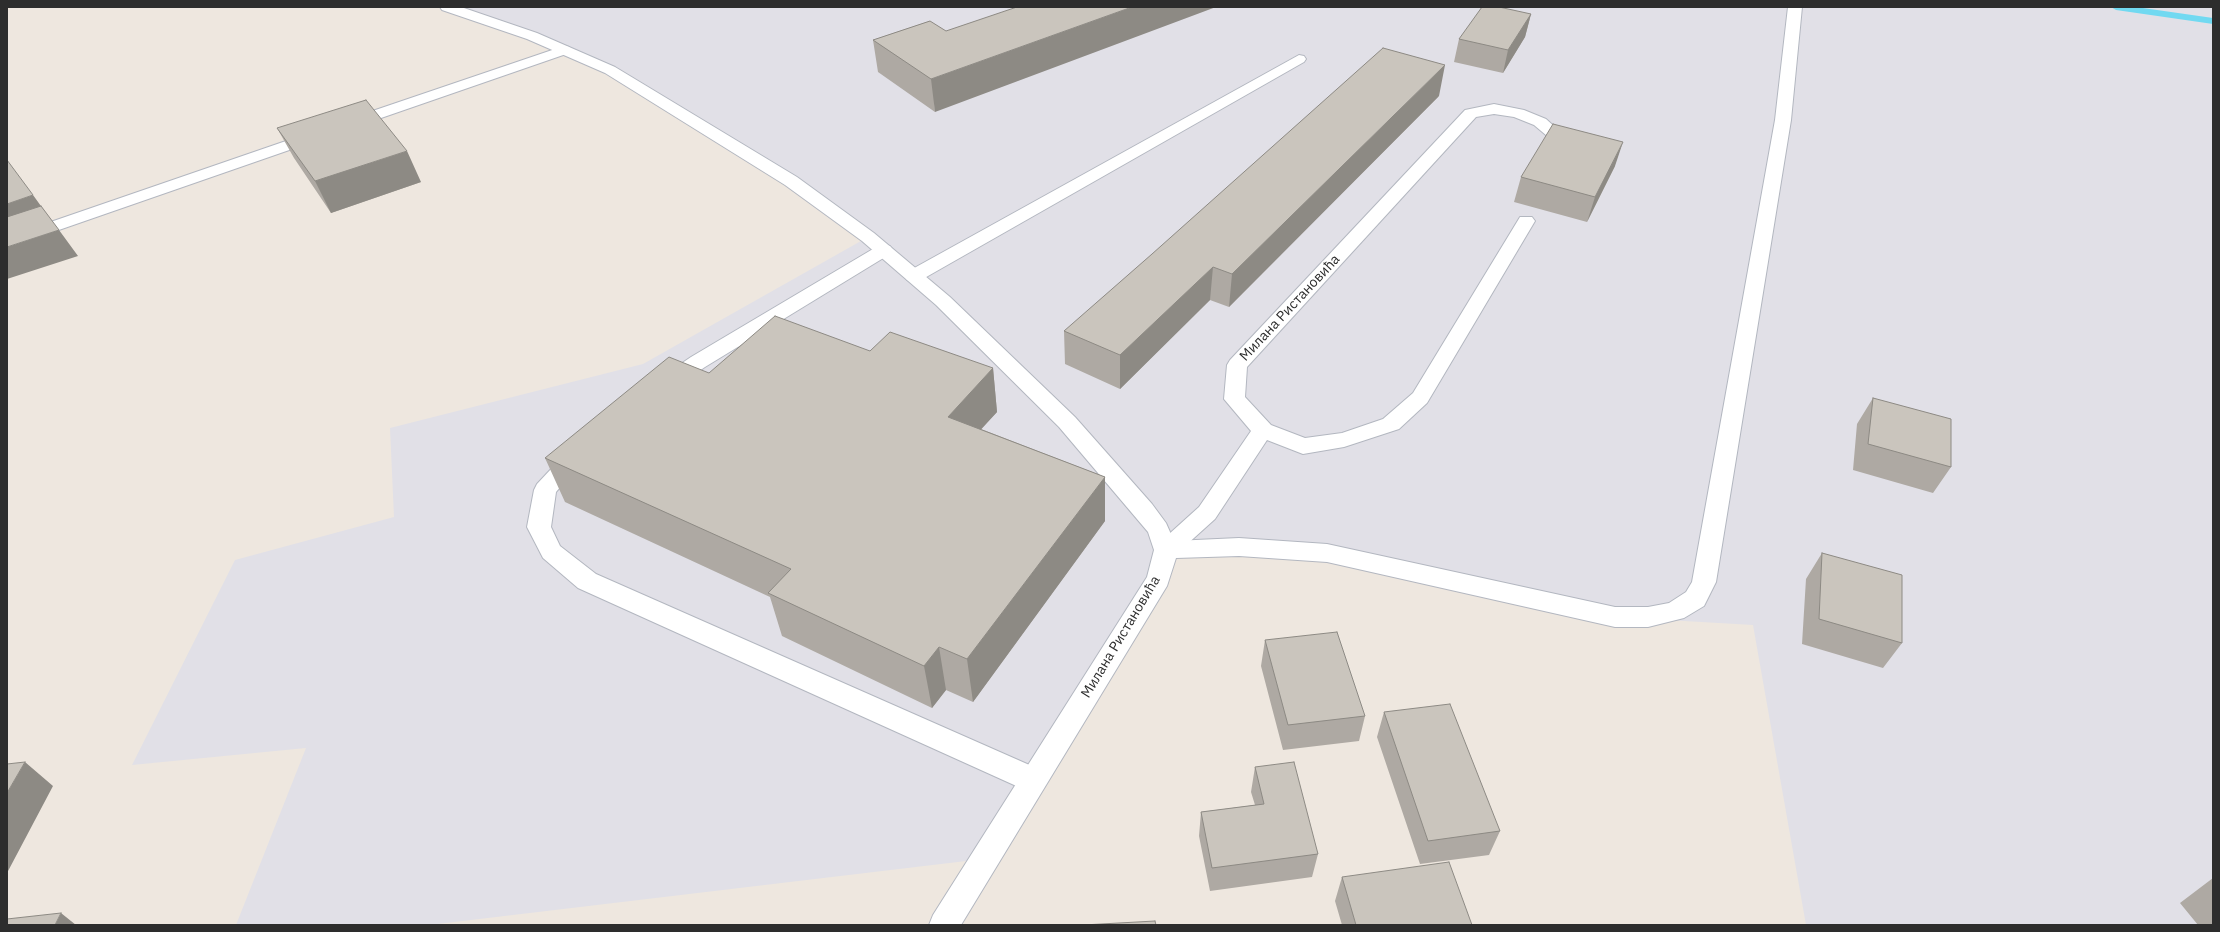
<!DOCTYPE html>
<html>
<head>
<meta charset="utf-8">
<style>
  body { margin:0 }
  #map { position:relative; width:2220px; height:932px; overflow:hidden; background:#eee7df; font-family:"IBM Plex Sans",sans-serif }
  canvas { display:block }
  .frame { position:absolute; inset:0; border:8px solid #2d2d2d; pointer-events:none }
</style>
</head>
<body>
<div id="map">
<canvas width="2220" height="932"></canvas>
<div class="frame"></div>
</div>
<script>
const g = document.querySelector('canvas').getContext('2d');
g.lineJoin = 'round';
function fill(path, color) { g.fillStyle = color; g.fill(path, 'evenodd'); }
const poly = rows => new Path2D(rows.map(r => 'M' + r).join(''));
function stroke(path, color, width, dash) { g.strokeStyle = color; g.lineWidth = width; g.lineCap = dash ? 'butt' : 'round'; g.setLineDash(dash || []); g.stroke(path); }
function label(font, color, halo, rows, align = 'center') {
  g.font = font + ' "IBM Plex Sans",sans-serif'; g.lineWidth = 3; g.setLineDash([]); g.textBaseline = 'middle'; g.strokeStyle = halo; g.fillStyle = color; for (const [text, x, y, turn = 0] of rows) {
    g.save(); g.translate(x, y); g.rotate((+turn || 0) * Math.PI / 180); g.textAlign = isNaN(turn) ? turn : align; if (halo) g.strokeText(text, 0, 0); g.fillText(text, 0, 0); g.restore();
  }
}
fill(poly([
  [447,7,2213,7,2213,925,1806,925,1753,625,1615,617,1327,553,1166,550,983,859,429,925,236,925,306,748,132,765,235,560,394,517,390,428,643,364,868,237,610,70]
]), '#e1e0e7');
fill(poly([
  [2111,7,2136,7,2213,18,2213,24,2116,10,2111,7]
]), '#71d9f1');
const lane = poly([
  [564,46,569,47,571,50,569,53,355,127,349,129,343,127,341,124,343,121,564,46],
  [1299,55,1304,56,1306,59,1304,62,921,280,914,282,907,280,905,276,907,272,1299,55],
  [1494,104,1524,110,1546,119,1567,138,1565,141,1559,143,1553,141,1534,125,1514,117,1494,114,1476,117,1247,367,1245,397,1271,425,1305,438,1342,433,1383,419,1413,393,1520,217,1532,217,1535,221,1427,403,1399,429,1344,447,1303,454,1267,440,1215,519,1174,556,1166,559,1158,556,1154,550,1158,544,1199,507,1251,431,1224,399,1227,365,1230,360,1465,110,1494,104],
  [315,131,321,133,323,136,321,139,7,248,7,237,315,131],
  [884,245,890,246,893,250,890,254,705,367,674,388,667,390,660,388,657,383,660,378,691,357,878,246,884,245],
  [575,449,583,452,586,457,556,492,551,527,560,546,596,574,1043,771,1047,780,1043,789,1033,792,1023,789,578,588,543,558,527,527,534,490,537,484,567,452,575,449]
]);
const street = poly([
  [440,7,461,7,537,33,615,67,797,177,874,233,950,297,1075,417,1152,504,1166,523,1174,541,1239,538,1327,544,1615,607,1648,607,1669,603,1686,592,1692,582,1775,120,1788,7,1802,7,1791,120,1716,582,1704,606,1684,618,1648,627,1615,627,1327,562,1239,556,1176,558,1167,586,961,925,929,925,933,915,1147,577,1154,550,1148,532,1059,427,936,305,862,241,785,185,605,73,527,39,442,10,440,7]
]);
stroke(lane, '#b3b7c0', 2);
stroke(street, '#b3b7c0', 2);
fill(lane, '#fff');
fill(street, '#fff');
fill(poly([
  [1531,14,1525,37,1503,73,1454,62,1459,39],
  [930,21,935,112,878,72,873,40],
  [1439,96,1229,307,1210,300,1120,389,1065,364,1064,331],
  [277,128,421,182,331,213,294,158],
  [1615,166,1587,222,1514,202,1521,177],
  [993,368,997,412,981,429,1105,477,1105,521,973,702,946,690,932,708,782,636,770,597,565,502,545,458,709,373],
  [1873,398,1951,467,1933,493,1853,470,1857,424],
  [1822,553,1902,643,1883,668,1802,644,1806,579],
  [1265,640,1365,716,1359,741,1283,750,1261,666],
  [1384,712,1500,831,1489,855,1420,864,1377,737],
  [1255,767,1318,854,1312,877,1210,891,1199,836,1201,812,1255,805,1251,792],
  [1342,877,1472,925,1342,925,1335,901],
  [2213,878,2213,925,2198,925,2180,903]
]), '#aea9a3');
fill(poly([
  [1132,7,1216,7,935,112,931,79],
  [1531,14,1525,37,1503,73,1508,50],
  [1445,65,1439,96,1229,307,1232,274],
  [1623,142,1615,166,1587,222,1595,197],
  [407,151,421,182,331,213,315,181],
  [33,195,51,220,7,235,7,204],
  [59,230,78,256,7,279,7,247],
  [1213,267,1210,300,1120,389,1120,355],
  [993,368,997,412,953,460,948,417],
  [1105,477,1105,521,973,702,967,659],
  [939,647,946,690,932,708,924,666],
  [25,762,53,786,7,873,7,793],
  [61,913,76,925,55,925]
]), '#8d8a84');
const building = poly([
  [1017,7,1132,7,931,79,873,40,930,21,946,31,1017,7],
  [1482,7,1499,7,1531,14,1508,50,1459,39,1482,7],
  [1383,48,1445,65,1232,274,1213,267,1120,355,1064,331,1152,254,1383,48],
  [366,100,407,151,315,181,277,128,366,100],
  [1553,124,1623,142,1595,197,1521,177,1553,124],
  [7,160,33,195,7,204,7,160],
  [41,206,59,230,7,247,7,217,41,206],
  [775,316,870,351,890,332,993,368,948,417,1105,477,967,659,939,647,924,666,768,593,791,569,545,458,669,357,709,373,775,316],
  [1873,398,1951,419,1951,467,1868,444,1873,398],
  [1822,553,1902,575,1902,643,1819,619,1822,553],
  [1337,632,1365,716,1288,725,1265,640,1337,632],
  [1450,704,1500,831,1428,841,1384,712,1450,704],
  [25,762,7,793,7,764,25,762],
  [1294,762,1318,854,1212,868,1201,812,1264,804,1255,767,1294,762],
  [1449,862,1472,925,1356,925,1342,877,1449,862],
  [61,913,55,925,7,925,7,919,61,913],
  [1155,921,1156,925,1083,925,1155,921]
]);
fill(building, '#cac5bd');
stroke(building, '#8d8a84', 1);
label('14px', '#2d2d2d', '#fff', [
  ["Милана Ристановића",1290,308,-47],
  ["Милана Ристановића",1121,637,-59]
]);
</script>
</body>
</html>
